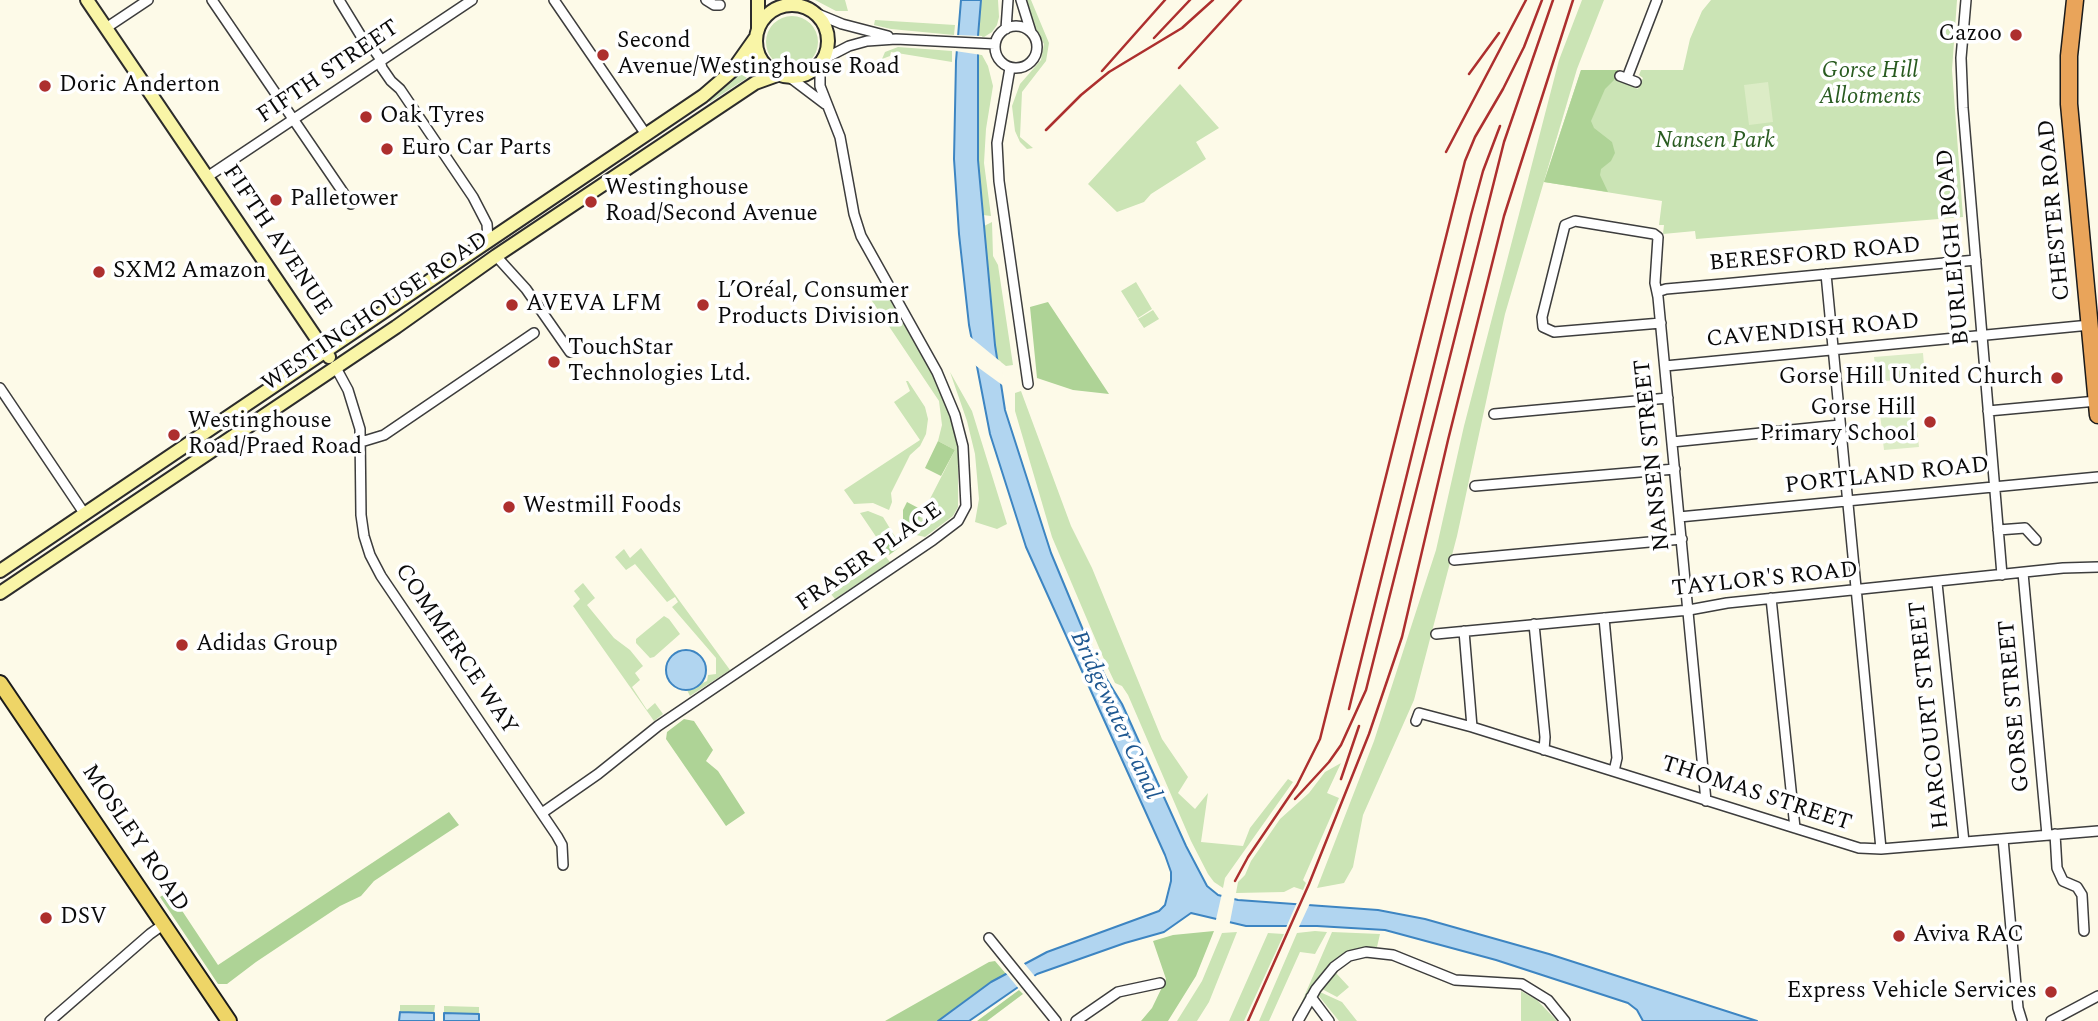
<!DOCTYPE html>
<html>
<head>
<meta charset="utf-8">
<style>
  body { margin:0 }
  canvas { display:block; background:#fdfae8 }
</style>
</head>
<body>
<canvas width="2098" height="1021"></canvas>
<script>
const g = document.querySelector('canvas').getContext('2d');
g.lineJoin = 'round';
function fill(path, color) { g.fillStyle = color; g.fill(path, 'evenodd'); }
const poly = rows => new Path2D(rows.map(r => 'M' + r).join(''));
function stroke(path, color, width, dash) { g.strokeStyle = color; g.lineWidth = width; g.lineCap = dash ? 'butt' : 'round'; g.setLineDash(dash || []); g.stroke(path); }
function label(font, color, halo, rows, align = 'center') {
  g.font = font + ' Spectral,serif'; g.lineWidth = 7; g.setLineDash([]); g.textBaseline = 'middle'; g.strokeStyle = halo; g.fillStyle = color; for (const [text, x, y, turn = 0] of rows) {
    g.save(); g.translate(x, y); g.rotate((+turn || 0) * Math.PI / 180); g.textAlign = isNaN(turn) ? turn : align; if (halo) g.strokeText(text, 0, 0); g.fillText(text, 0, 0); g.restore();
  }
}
fill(poly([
  [815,0,845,0,848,11,836,11],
  [981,0,998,0,999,17,997,25,992,32,984,37,978,36],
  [1026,0,1031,0,1049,43,1046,61,1022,92,1020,137,1033,148,1027,149,1020,142,1015,131,1012,106,1020,84,1041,60,1044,44,1034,26],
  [1582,0,1604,0,1577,69,1505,314,1457,536,1414,700,1363,815,1353,867,1344,883,1317,888,1374,741,1436,550,1464,426,1559,60],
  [1711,0,1957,0,1952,70,1963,217,1696,239,1695,231,1663,234,1664,225,1659,225,1662,201,1544,182,1581,70,1618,70,1615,79,1638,89,1643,78,1639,75,1641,70,1683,70,1690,39,1702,11],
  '766 42a26 26 0 1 1 52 0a26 26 0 1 1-52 0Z',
  [875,20,955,25,954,35,891,29,874,25],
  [898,47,952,51,952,62,891,52,890,56,882,59,885,52],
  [978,53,982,55,988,66,993,86,986,129,984,163,991,216,983,215,978,160],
  [738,72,747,78,710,102,707,99],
  [1180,84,1219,128,1196,142,1206,159,1151,194,1144,202,1117,212,1088,184],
  [992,222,993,256,998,265,1013,365,1006,366,997,359,995,345,984,226],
  [1136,282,1152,309,1138,318,1121,291],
  [882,286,937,383,950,416,958,449,958,507,953,516,925,537,912,534,955,450,938,441,942,425,939,401,870,298,869,293],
  [1153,310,1159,319,1144,328,1138,319],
  [950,372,972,411,1007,524,997,529,975,522,979,499,975,454,967,421],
  [906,381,908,381,925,407,928,419,926,434,920,446,910,455,891,493,892,502,889,510,873,503,854,504,844,490,920,440,894,402,910,391],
  [1021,391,1071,526,1092,568,1162,739,1188,777,1178,793,1195,809,1208,793,1201,842,1243,846,1250,828,1288,779,1293,782,1225,878,1223,888,1214,882,1208,874,1191,841,1128,695,1122,686,1115,683,1106,664,1052,537,1015,411,1015,393],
  [868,511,883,517,894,535,881,544,860,513],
  [641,548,730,670,690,696,687,690,707,681,708,675,716,674,716,658,672,607,678,602,675,597,667,602,635,564,626,570,615,557,624,549,630,558],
  [886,557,890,562,835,599,831,594],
  [583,583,595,598,587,605,614,638,630,650,643,666,635,673,640,680,632,687,647,710,655,703,663,714,654,721,573,606,580,599,574,591],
  [664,616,669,619,680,634,654,657,650,658,636,643,636,639],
  [1341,763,1327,793,1339,798,1303,880,1306,883,1303,890,1294,887,1284,892,1236,893,1238,882,1245,875,1251,861,1280,819,1309,793,1325,772],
  [1315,931,1327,932,1315,954,1300,952,1269,1021,1259,1021,1297,933],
  [1237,932,1209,1002,1197,1021,1177,1021,1202,981,1222,933],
  [1332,932,1380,934,1377,947,1350,951,1321,974,1294,1020],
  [1268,933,1284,934,1244,1021,1229,1021],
  [1336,973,1349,987,1337,997,1322,989],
  [1521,991,1537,1000,1557,1021,1521,1021],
  [1320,992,1342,1002,1357,1021,1339,1021,1318,995],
  [400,1005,435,1005,434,1013,400,1012],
  [444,1006,479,1007,479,1014,444,1013]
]), '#cbe4b5');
fill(poly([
  [1581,70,1618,70,1615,79,1605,89,1591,121,1594,128,1612,142,1615,153,1611,161,1601,169,1600,175,1608,192,1544,182],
  [1048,302,1109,394,1073,390,1037,378,1030,307],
  [938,441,955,450,941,476,925,468],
  [907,502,924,511,912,534,906,528,903,519,903,510],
  [894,535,900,547,889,555,881,544],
  [684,719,694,721,713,750,706,761,718,771,745,813,726,826,666,739,667,732],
  [449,812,459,825,374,881,361,896,340,906,256,962,227,984,218,984,160,897,169,891,218,965],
  [1214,931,1196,976,1168,1021,1141,1021,1152,1008,1166,979,1153,941,1173,935],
  [995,961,1007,975,991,982,938,1021,885,1021,989,962],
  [1019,990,1023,994,987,1021,977,1021]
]), '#aed396');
fill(poly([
  [1768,82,1773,122,1749,125,1744,85],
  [1923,353,1925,377,1877,382,1874,357],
  [1911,412,1912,427,1882,430,1880,415],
  [1917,430,1919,447,1884,450,1882,433]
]), '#dcecc6');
const water = poly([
  [961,0,981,0,978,36,978,160,995,345,1005,410,1051,553,1083,630,1106,678,1122,704,1186,846,1207,886,1218,895,1238,900,1378,910,1425,919,1549,954,1757,1021,1643,1021,1637,1010,1628,1003,1496,960,1385,930,1317,926,1246,926,1191,913,1164,932,1125,943,1037,974,969,1021,938,1021,991,982,1047,952,1159,911,1165,905,1171,881,1171,872,1165,855,1026,547,990,434,969,325,959,234,954,159,956,61,961,0],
  '666 670a20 20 0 1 1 40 0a20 20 0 1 1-40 0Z',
  [400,1012,434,1013,434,1021,399,1021,400,1012],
  [444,1013,479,1014,479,1021,444,1021,444,1013]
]);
fill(water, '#b1d5f0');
stroke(water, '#3d85c2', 2);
fill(poly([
  [955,35,982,36,982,55,955,51],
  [968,335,1001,362,1005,387,972,363],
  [1222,893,1235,896,1229,927,1215,924],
  [1298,900,1311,901,1298,929,1285,930],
  [1023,962,1037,979,1019,989,1005,972]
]), '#fdfae8');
const street = poly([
  [212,0,351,204],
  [339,0,361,36,370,44,379,57,382,68,391,81,400,89,473,197,487,224,488,239],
  [554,0,645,133],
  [706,0,714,5,720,5],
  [1021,0,1031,32],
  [1966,0,1961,58,1963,108,2002,575],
  [813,12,842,24,888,36],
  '995 47a21 21 0 1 1 42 0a21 21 0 1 1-42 0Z',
  [106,28,148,0],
  [1006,29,1008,0],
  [822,60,849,46,867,41,896,39,995,44],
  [1010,68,997,143,999,181,1028,384],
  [788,76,825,104],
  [1620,76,1636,82],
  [1627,78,1657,0],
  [207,177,472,0],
  [496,256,526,289,570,352],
  [1826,274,1881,849],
  [1657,292,1666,289,1723,284,1976,260],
  [1661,323,1554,332,1543,327,1542,317,1565,225,1575,221,1654,234,1658,237,1655,283,1658,297,1706,801],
  [335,366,348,390,360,429,361,515,364,536,370,555,381,576,557,836,562,845,563,865],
  [1665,366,2090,325],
  [0,388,84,513],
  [1988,411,2097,401],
  [1494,414,1668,398],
  [361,442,384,435,534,333],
  [1672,442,1840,425],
  [1475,486,1675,469],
  [1679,517,2098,477],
  [1998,530,2025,528,2036,540],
  [1454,560,1682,539],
  [2023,573,2047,835],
  [1937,583,1964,842],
  [1771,598,1795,828],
  [1604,618,1617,758,1614,771],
  [1534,624,1545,737,1544,750],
  [1464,631,1472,727],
  [1436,634,1689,610,1727,603,2063,568,2098,567],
  [1416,721,1419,713,1472,727,1859,848,1881,849,2098,831],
  [542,813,598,774,658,726,933,540,958,521,966,506,963,446,955,415,937,372,861,236,854,214,840,137,820,86,820,63],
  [2055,834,2057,868,2063,881,2077,887,2082,895,2084,931],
  [2003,839,2018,1008,2022,1021],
  [989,938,1056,1021],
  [1311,997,1329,1021],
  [50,1021,150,934,164,924],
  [1076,1021,1118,992,1160,983],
  [1298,1021,1316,989,1334,967,1349,956,1366,952,1393,955,1455,980,1522,984,1548,1000,1565,1021],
  [2051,1021,2098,996]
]);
const secondary = poly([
  [87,0,329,357],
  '756 41a36 36 0 1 1 72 0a36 36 0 1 1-72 0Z',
  [758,29,758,0],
  [0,571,703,96,732,71,756,37],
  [0,593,396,327,496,256,755,83,780,74]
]);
const primary = poly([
  [0,683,229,1021]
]);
const highway = poly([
  [2075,0,2069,56,2069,104,2098,415]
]);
stroke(street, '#3d3d3d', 12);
stroke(secondary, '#2c2c2c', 16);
stroke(primary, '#1b1b1b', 18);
stroke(highway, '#1b1b1b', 19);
stroke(street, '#fff', 9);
stroke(secondary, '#f9f5a7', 12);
stroke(primary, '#eed567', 14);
stroke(highway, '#e9a45a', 16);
stroke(poly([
  [1154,38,1190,0],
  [1179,68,1241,0],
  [1102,71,1165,0],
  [1469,74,1499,33],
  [1046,130,1081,95,1109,72,1182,28,1213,0],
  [1446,152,1526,0],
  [1349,709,1471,215,1483,171,1500,126],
  [1341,779,1359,726],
  [1295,799,1329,762,1341,745,1366,690,1504,142,1553,0],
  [1235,881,1248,857,1297,785,1320,739,1465,161,1475,137,1503,89,1524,47,1542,0],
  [1248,1021,1309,884,1369,734,1402,637,1448,440,1504,216,1573,0]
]), '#ad2f2e', 2.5);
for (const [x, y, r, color] of [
  [2016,35,7,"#ad2f2e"],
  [603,55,7,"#ad2f2e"],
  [45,86,7,"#ad2f2e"],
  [366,117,7,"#ad2f2e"],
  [387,149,7,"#ad2f2e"],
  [276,200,7,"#ad2f2e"],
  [591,202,7,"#ad2f2e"],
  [99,272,7,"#ad2f2e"],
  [512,305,7,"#ad2f2e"],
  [703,305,7,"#ad2f2e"],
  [554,362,7,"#ad2f2e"],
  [2057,378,7,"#ad2f2e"],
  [1930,422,7,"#ad2f2e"],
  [174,435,7,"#ad2f2e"],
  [509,507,7,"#ad2f2e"],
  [182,645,7,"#ad2f2e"],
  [46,918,7,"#ad2f2e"],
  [1899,936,7,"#ad2f2e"],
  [2051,992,7,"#ad2f2e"]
]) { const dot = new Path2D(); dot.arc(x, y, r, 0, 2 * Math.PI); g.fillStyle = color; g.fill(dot); stroke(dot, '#fff', 2.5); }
label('23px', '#0a0a0a', '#fff', [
  ["Cazoo",2002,35,"right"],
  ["Second",617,42],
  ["Avenue/Westinghouse Road",617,68],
  ["Doric Anderton",59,86],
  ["Oak Tyres",380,117],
  ["Euro Car Parts",401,149],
  ["Westinghouse",605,189],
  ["Road/Second Avenue",605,215],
  ["Palletower",290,200],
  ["SXM2 Amazon",113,272],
  ["L’Oréal, Consumer",717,292],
  ["Products Division",717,318],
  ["AVEVA LFM",526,305],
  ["TouchStar",568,349],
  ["Technologies Ltd.",568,375],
  ["Gorse Hill United Church",2043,378,"right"],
  ["Gorse Hill",1916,409,"right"],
  ["Primary School",1916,435,"right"],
  ["Westinghouse",188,422],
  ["Road/Praed Road",188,448],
  ["Westmill Foods",523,507],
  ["Adidas Group",196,645],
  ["DSV",60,918],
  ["Aviva RAC",1913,936],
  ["Express Vehicle Services",2037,992,"right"]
], 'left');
label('italic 23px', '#295b20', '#fff', [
  ["Gorse Hill",1870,72],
  ["Allotments",1870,98],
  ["Nansen Park",1715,142]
]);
label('23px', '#0a0a0a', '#fff', [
  ["FIFTH STREET",329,73,-34],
  ["CHESTER ROAD",2056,210,-95],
  ["FIFTH AVENUE",276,241,56],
  ["BURLEIGH ROAD",1955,247,-95],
  ["BERESFORD ROAD",1815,256,-5],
  ["WESTINGHOUSE ROAD",376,313,-34],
  ["CAVENDISH ROAD",1813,332,-5],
  ["NANSEN STREET",1654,455,-96],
  ["PORTLAND ROAD",1887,477,-6],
  ["FRASER PLACE",870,558,-35],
  ["TAYLOR'S ROAD",1765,581,-6],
  ["COMMERCE WAY",455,650,56],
  ["GORSE STREET",2016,706,-95],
  ["HARCOURT STREET",1931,715,-96],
  ["THOMAS STREET",1756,795,18],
  ["MOSLEY ROAD",134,839,56]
]);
label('italic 24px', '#1e5790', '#fff', [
  ["Bridgewater Canal",1114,716,65]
]);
</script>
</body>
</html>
